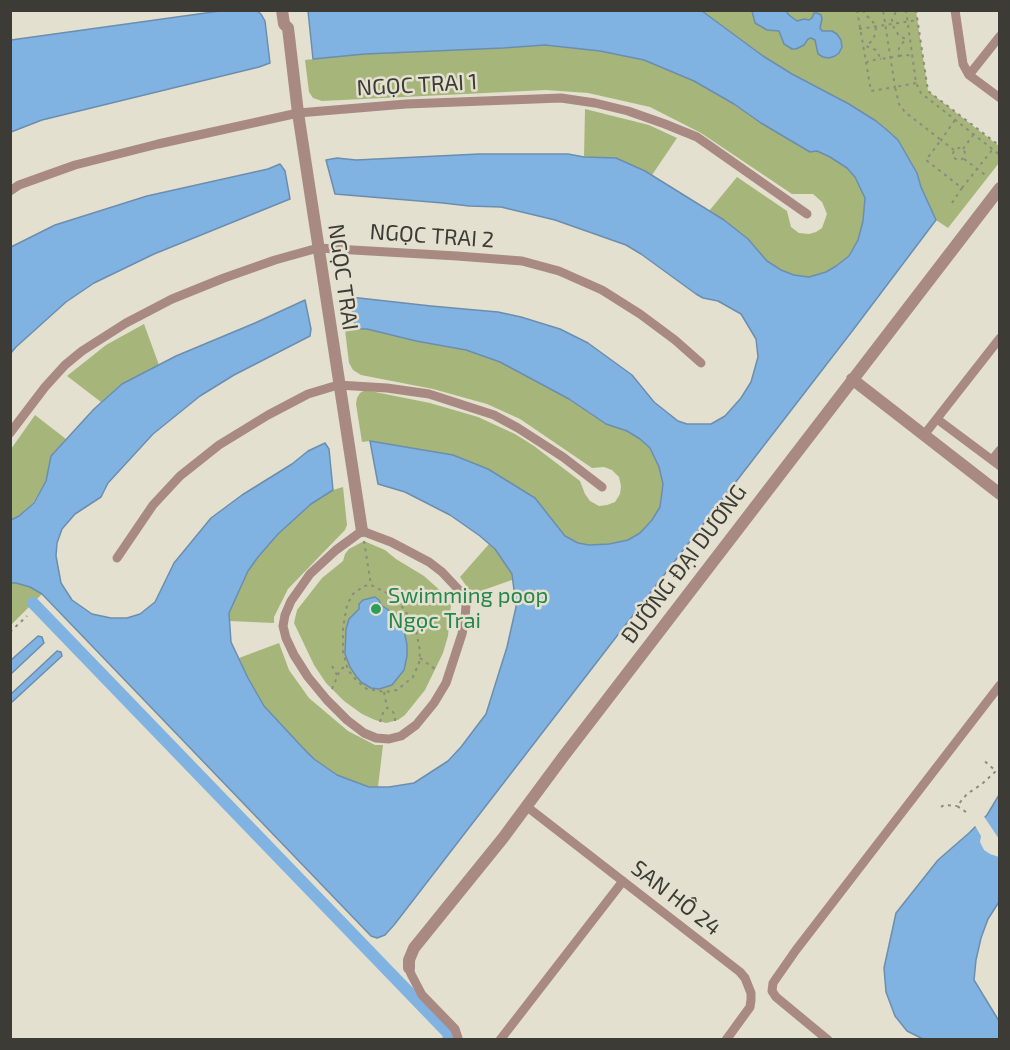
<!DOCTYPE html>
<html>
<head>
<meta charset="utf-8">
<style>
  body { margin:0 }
  #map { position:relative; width:1010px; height:1050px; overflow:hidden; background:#e4e0cf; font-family:"Exo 2",sans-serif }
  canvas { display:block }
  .frame { position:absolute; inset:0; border:12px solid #3d3b35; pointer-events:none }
</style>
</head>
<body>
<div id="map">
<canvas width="1010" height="1050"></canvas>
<div class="frame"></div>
</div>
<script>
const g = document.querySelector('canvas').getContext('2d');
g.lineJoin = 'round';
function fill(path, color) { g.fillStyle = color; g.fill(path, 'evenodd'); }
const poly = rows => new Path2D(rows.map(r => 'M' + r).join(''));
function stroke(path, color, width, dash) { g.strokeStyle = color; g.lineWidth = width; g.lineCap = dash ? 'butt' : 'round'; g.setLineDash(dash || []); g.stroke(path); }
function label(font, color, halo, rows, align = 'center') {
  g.font = font + ' "Exo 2",sans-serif'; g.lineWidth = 5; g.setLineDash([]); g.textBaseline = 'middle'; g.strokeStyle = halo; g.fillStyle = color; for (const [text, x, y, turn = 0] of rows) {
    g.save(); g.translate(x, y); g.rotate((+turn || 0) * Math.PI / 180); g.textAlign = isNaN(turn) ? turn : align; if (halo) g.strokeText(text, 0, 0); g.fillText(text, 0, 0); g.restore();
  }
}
fill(poly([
  [702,11,916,11,928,91,999,146,999,163,948,228,936,220,921,187,917,173,898,140,887,130,876,121,849,104,792,74,763,56],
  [545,45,600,51,644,60,694,81,734,104,761,123,817,151,830,157,847,168,855,177,865,198,863,221,858,240,849,256,836,266,826,272,810,277,794,275,781,270,767,261,748,239,724,220,709,211,737,177,787,211,791,227,799,233,809,234,816,232,822,228,827,214,822,202,813,194,792,194,701,133,650,107,588,93,546,90,322,101,313,98,309,92,305,60,365,54,503,48],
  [585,109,649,125,677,138,652,175,616,158,584,157],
  [144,324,159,365,122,384,101,402,67,376,106,345],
  [367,329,416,341,466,350,500,362,569,399,606,424,627,431,640,439,650,448,659,467,663,485,660,507,652,520,640,533,628,540,609,544,589,545,578,543,565,536,540,504,453,455,370,441,362,442,356,404,357,398,360,393,365,390,430,403,478,417,515,434,534,446,580,481,585,494,590,501,599,506,607,505,615,502,620,494,621,486,619,477,612,470,604,467,592,468,520,419,487,404,433,389,361,375,353,370,349,363,345,330],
  [35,415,66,439,51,456,46,481,33,503,19,516,11,520,11,449],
  [343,487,347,525,345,530,288,589,274,617,274,623,229,621,229,613,248,571,258,557,278,534,311,504,333,490],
  [364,541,385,550,396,559,424,576,443,593,449,599,451,605,448,636,443,653,425,690,405,715,398,720,386,723,375,720,362,714,344,701,326,683,314,665,294,623,297,610,322,578,343,561,345,554,349,549],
  [489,544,495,549,512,574,512,580,472,594,460,577],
  [11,583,16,583,30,587,42,594,11,625],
  [279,643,289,670,309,698,348,731,375,745,383,745,378,787,369,787,337,775,314,759,303,748,264,706,248,678,239,658]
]), '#a6b67a');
const water = poly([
  [220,11,257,11,261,14,265,21,270,63,259,67,42,120,11,132,11,40,220,11],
  [308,11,702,11,763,56,792,74,849,104,876,121,887,130,898,140,917,173,921,187,936,220,853,330,394,925,385,935,377,938,371,936,42,594,30,587,16,583,11,583,11,520,19,516,34,503,46,481,51,456,94,409,122,384,176,356,255,323,305,300,311,329,310,336,234,375,200,396,153,434,108,483,101,497,75,514,62,529,57,543,56,556,61,583,72,600,92,614,111,618,127,618,140,614,155,602,174,563,211,518,242,495,292,464,308,451,325,443,329,449,333,490,311,504,278,534,258,557,248,571,229,613,231,642,248,678,264,706,303,748,314,759,337,775,369,787,389,787,414,783,448,761,461,747,486,714,507,647,516,607,512,574,495,549,480,536,450,515,405,492,378,484,370,441,453,455,488,469,535,498,565,536,578,543,589,545,609,544,628,540,640,533,652,520,660,507,663,484,659,467,650,448,640,439,627,431,606,424,569,399,500,362,466,350,416,341,367,329,355,329,350,297,431,306,498,312,521,317,560,329,588,343,632,375,654,402,678,421,687,424,711,424,725,416,741,398,751,382,758,357,756,339,741,314,718,301,703,298,696,294,641,254,626,245,555,220,501,207,469,206,443,203,335,194,326,160,337,158,356,160,479,154,568,154,584,157,616,158,645,171,724,220,748,239,767,261,781,270,794,275,809,277,826,272,836,266,849,256,858,240,863,221,865,198,855,177,847,168,830,157,817,151,810,152,761,123,734,104,694,81,644,60,600,51,545,45,503,48,365,54,313,59,308,11],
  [752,11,786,11,789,15,797,21,804,19,809,20,812,18,814,13,817,13,821,15,822,19,820,28,822,31,832,31,837,34,841,40,842,47,839,53,835,56,829,58,823,57,818,54,815,40,811,38,808,39,804,45,796,49,792,49,784,44,779,31,767,30,755,23,752,11],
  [280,164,285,171,290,199,154,254,94,283,66,302,16,347,11,353,11,247,55,225,147,196,268,169,280,164],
  [375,597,379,600,381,605,396,615,404,630,407,645,407,656,404,670,392,685,379,689,371,688,361,682,356,676,350,667,345,654,346,629,349,619,359,609,359,604,363,600,375,597],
  [38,636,42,637,44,643,11,674,11,660,38,636],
  [57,651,61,652,62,656,11,703,11,694,57,651],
  [999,795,999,902,988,919,981,938,976,960,974,980,999,1021,999,1039,923,1039,907,1031,895,1016,886,992,884,968,896,913,938,860,969,833,987,815,999,795]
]);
fill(water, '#80b2e2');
stroke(water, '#6c8eae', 1.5);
fill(poly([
  [983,815,999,839,999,857,990,854,984,850,980,842,981,836,974,824]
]), '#e4e0cf');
stroke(poly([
  [33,603,450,1035,448,1039]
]), '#80b2e2', 12);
stroke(poly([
  [857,10,871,91,895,87,883,10],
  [865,10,864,12,865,15,871,19,876,27,875,34,873,40,866,46,876,50,881,59,899,56,898,51,900,46,906,39,899,36,892,24,892,19,897,10],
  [906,10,916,83,921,93,1000,155],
  [916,10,928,91,1000,146],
  [859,29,918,20],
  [899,56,906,55,912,56],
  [866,63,869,61,881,59],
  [916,83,895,87,899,104,905,112,941,140,926,160,962,188,992,150],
  '953 154a6 6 0 1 1 12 0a6 6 0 1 1-12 0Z',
  [963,149,973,135],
  [954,150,941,140,955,120],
  [964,159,988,177],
  [952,203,962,188],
  [364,541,371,585,395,597,403,608,415,625,420,651,419,663,413,677,397,690,386,692,367,689,357,681,348,670,343,652,343,628,347,605,353,594,364,586,371,585],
  [10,632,27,616],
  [420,658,435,669],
  [332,666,337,675],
  [332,689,340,670,347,665],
  [384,692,387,708,393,712,395,715,395,721],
  [380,722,383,713,387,708],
  [941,807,944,805,957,806],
  [966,812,957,806,967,794,982,784,996,771,982,759]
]), '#8d8a7e', 2, [3, 4.5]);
stroke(poly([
  [955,10,963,64,969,75],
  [1000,36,969,75,1000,98],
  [10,191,19,185,75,165,158,144,298,113,406,104,561,98,595,103,628,111,665,124,697,137,807,214],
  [937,419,1000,466],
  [10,433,45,387,65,365,82,351,126,323,172,299,224,278,275,260,318,248,457,256,522,261,559,271,602,290,640,314,675,340,701,363],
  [924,435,1000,338],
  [992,460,1000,450],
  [362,531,391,542,429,562,442,572,458,589,463,597,466,605,465,619,462,634,446,683,434,703,416,725,401,736,389,739,376,738,364,733,347,720,327,700,308,677,294,655,286,638,283,626,285,615,291,601,310,574,336,550,362,531],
  [117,558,153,505,180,476,219,445,268,415,308,394,338,385,387,388,429,394,494,415,518,428,563,457,602,487],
  [526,806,740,972,745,978,751,993,751,1000,750,1007,726,1040],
  [409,968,411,974,422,995,455,1029,458,1038,458,1040],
  [500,1040,623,881],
  [828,1040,776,997,772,991,773,983,796,950,1000,685]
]), '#a98a82', 9);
stroke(poly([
  [282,10,284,24,288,28,298,113,362,531],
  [852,379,1000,494],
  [409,968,409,960,414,948,503,838,563,757,1000,188]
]), '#a98a82', 12);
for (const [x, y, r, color] of [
  [376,609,6,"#2e9e5b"]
]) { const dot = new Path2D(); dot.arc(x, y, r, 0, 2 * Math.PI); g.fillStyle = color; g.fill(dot); stroke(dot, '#e4e0cf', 2); }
label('22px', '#3d3b35', '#e4e0cf', [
  ["NGỌC TRAI 1",417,85,-3],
  ["NGỌC TRAI 2",432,236,4],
  ["NGỌC TRAI",343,277,82],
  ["ĐƯỜNG ĐẠI DƯƠNG",684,564,-53],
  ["SAN HÔ 24",676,898,38]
]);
label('22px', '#27864d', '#e4e0cf', [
  ["Swimming poop",388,596],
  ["Ngọc Trai",388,621]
], 'left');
</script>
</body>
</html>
